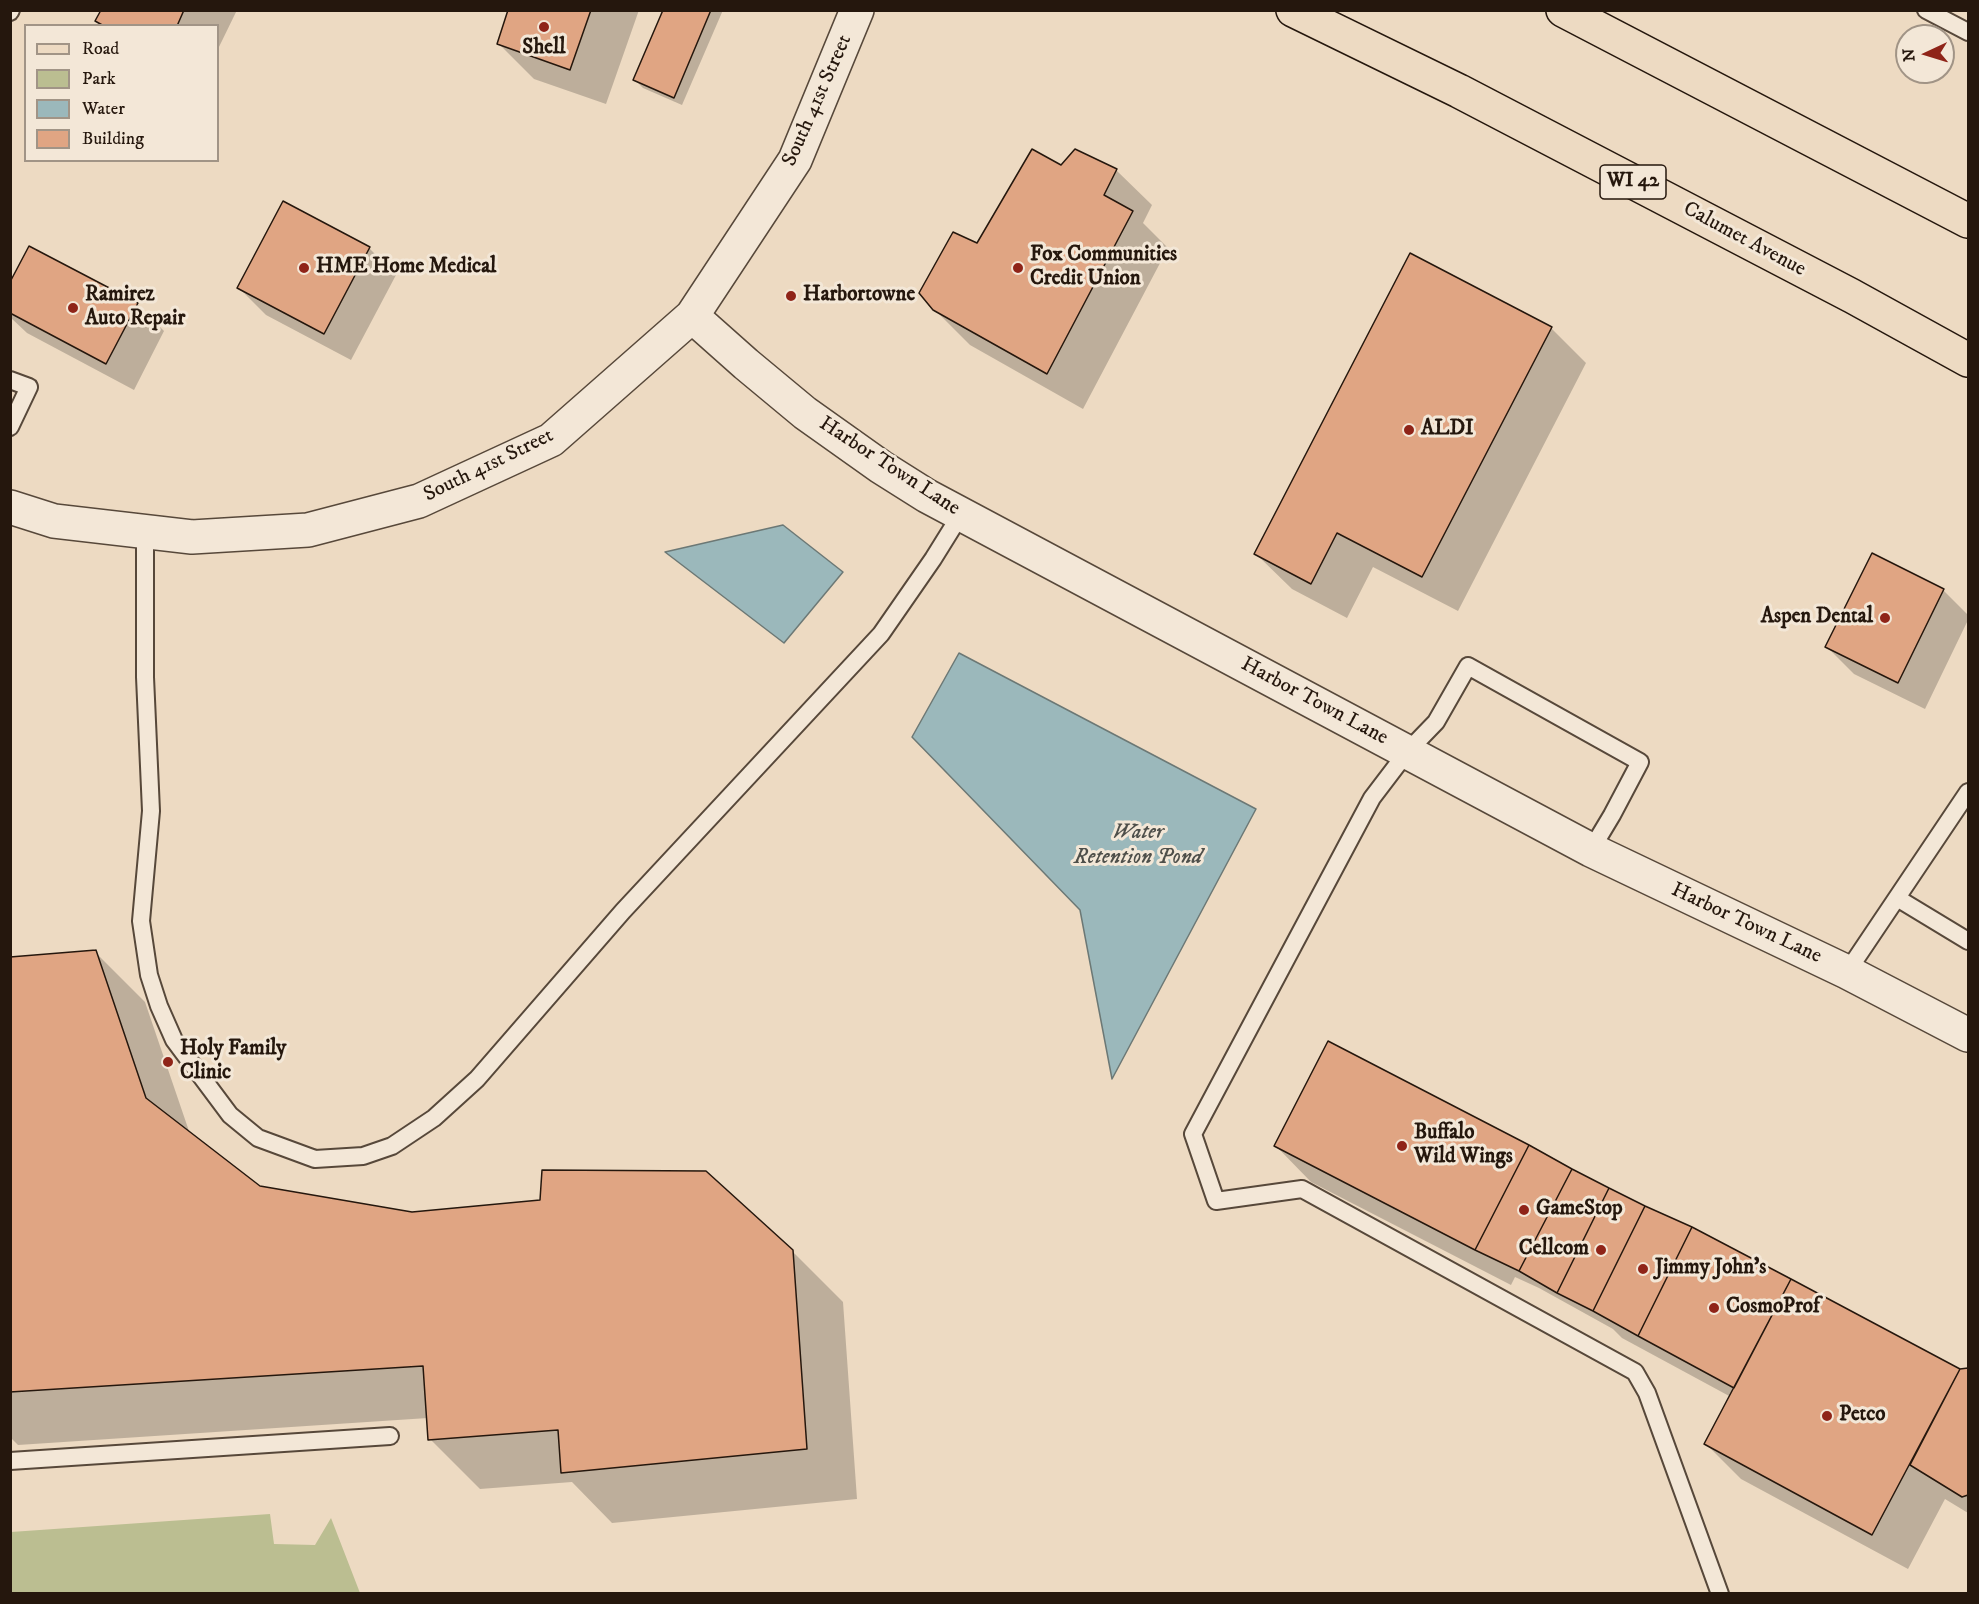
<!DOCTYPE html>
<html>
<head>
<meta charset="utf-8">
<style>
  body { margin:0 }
  #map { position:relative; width:1979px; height:1604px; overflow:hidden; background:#eddac2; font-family:"IM FELL DW Pica",serif }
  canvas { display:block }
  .frame { position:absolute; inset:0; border:12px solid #25170d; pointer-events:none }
  .legend { position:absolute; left:24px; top:24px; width:195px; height:138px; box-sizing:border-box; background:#f3e7d7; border:2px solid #a19486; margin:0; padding:8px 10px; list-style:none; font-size:18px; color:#25170d }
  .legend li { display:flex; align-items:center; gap:12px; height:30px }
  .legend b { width:30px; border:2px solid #a19486 }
  .north { position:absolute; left:1895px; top:24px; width:60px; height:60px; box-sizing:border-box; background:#f3e7d7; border:2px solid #a19486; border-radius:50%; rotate:266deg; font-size:16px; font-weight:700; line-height:24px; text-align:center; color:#25170d }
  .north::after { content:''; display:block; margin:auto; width:21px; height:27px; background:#8f2418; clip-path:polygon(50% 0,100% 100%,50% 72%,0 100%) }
</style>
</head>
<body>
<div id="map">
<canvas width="1979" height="1604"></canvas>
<div class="frame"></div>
<ul class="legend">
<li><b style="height:8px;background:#eddac2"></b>Road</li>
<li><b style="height:16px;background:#bbbe91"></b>Park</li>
<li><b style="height:16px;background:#9bb8bb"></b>Water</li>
<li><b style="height:16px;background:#e0a583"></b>Building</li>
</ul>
<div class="north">N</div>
</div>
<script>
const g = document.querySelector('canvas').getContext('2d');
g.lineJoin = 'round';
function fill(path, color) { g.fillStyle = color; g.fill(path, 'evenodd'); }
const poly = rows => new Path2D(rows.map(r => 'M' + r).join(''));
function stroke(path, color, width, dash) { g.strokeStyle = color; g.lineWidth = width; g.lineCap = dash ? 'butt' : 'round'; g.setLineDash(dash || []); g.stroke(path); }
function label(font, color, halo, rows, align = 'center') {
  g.font = font + ' "IM FELL DW Pica",serif'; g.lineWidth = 6; g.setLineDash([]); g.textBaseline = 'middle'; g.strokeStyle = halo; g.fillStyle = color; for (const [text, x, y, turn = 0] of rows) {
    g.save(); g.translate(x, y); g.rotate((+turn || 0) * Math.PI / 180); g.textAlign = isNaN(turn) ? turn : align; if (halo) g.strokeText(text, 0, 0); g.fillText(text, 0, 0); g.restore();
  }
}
fill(poly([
  [270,1514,274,1544,315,1545,331,1518,360,1593,11,1593,11,1532]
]), '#bbbe91');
const water = poly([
  [783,525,843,572,784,643,665,552,783,525],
  [959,653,1256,809,1112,1079,1080,910,912,737,959,653]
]);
fill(water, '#9bb8bb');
stroke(water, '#6c7875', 1.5);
fill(poly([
  [102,10,237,10,218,49,218,26,102,26,97,20],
  [510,10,639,10,606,104,534,79,498,43],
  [664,10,723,10,682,105,643,88,635,80],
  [1075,150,1116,170,1152,205,1143,223,1168,248,1083,409,970,345,934,309],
  [30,248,137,304,164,331,134,390,27,333,10,317,10,285],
  [369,248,396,275,351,360,266,315,239,288],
  [1551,328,1586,363,1458,611,1373,567,1347,618,1292,589,1256,554],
  [1943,590,1968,615,1968,620,1925,709,1854,674,1827,647],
  [95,952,145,1002,190,1134,259,1187,412,1214,542,1201,792,1251,843,1302,857,1499,612,1523,572,1482,480,1489,430,1439,428,1418,18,1445,10,1437,10,959],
  [1276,1146,1645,1208,1791,1280,1960,1371,1968,1370,1968,1513,1945,1499,1908,1569,1741,1479,1706,1444,1731,1397,1622,1338,1613,1329,1539,1288,1515,1277,1511,1285,1311,1182]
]), '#0003');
const building = poly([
  [101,10,184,10,177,26,104,26,95,21,101,10],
  [508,10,591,10,570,70,497,44,508,10],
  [663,10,711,10,674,98,633,80,663,10],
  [1032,149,1061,165,1075,149,1117,169,1104,195,1133,211,1047,374,933,310,919,293,953,232,977,243,1032,149],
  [283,201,370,247,324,334,237,288,283,201],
  [29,246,138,303,106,364,10,313,10,282,29,246],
  [1410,253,1552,327,1422,577,1337,533,1311,584,1254,554,1410,253],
  [1872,553,1944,589,1898,683,1825,647,1872,553],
  [96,950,146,1098,260,1186,412,1212,540,1200,542,1170,706,1171,793,1250,807,1449,561,1473,558,1430,428,1440,423,1366,10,1392,10,957,96,950],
  [1328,1041,1529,1145,1475,1250,1274,1146,1328,1041],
  [1529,1145,1572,1169,1519,1271,1475,1250,1529,1145],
  [1572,1169,1609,1188,1557,1293,1519,1271,1572,1169],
  [1609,1188,1645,1206,1593,1311,1557,1293,1609,1188],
  [1645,1206,1692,1227,1638,1336,1593,1311,1645,1206],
  [1692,1227,1791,1279,1734,1388,1638,1336,1692,1227],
  [1791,1279,1960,1369,1872,1535,1704,1444,1791,1279],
  [1968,1368,1968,1495,1962,1497,1910,1465,1960,1369,1968,1368]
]);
fill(building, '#e0a583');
stroke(building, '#25170d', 1.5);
const service = poly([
  [1926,10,1968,32],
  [10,12,11,10],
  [10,380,29,387,10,427],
  [145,532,145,677,151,811,141,921,149,975,159,1006,174,1040,230,1115,258,1138,315,1159,363,1156,392,1146,434,1118,477,1079,623,911,881,634,933,559,961,514],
  [1591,850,1612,815,1640,762,1468,666,1436,722,1407,752,1372,798,1193,1134,1216,1201,1302,1189,1635,1372,1647,1393,1720,1594],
  [1897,898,1968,941],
  [1847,972,1968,792],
  [10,1461,390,1436]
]);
const minor = poly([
  [692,316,746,364,805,413,881,467,927,496,1591,850,1847,972,1968,1035],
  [10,507,54,521,192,537,308,530,419,501,551,440,692,316,795,160,857,10]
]);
const primary = poly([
  [1293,10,1459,91,1852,296,1968,360],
  [1563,10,1968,221]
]);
stroke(service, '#57483a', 20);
stroke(minor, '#57483a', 36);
stroke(primary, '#25170d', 36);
stroke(service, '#f3e7d7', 16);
stroke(minor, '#f3e7d7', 33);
stroke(primary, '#eddac2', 33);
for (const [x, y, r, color] of [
  [544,27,6,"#8f2418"],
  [304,268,6,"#8f2418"],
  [1018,268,6,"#8f2418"],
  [791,296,6,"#8f2418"],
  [73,308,6,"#8f2418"],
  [1409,430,6,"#8f2418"],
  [1885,618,6,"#8f2418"],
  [168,1062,6,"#8f2418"],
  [1402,1146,6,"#8f2418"],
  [1524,1210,6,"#8f2418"],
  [1601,1250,6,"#8f2418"],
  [1643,1269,6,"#8f2418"],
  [1714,1308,6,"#8f2418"],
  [1827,1416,6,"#8f2418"]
]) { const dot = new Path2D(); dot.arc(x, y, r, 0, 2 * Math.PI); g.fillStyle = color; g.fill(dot); stroke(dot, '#f3e7d7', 2); }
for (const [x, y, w] of [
  [1633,182,66]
]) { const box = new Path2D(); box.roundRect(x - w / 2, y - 17, w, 34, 4.5); g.fillStyle = '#f3e7d7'; g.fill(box); stroke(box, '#25170d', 1.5); }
label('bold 20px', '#25170d', null, [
  ["WI 42",1633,182]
]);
label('bold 21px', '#25170d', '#f3e7d7', [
  ["Shell",544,49,"center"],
  ["Fox Communities",1030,256],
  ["Credit Union",1030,280],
  ["HME Home Medical",316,268],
  ["Ramirez",85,296],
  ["Auto Repair",85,320],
  ["Harbortowne",803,296],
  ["ALDI",1421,430],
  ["Aspen Dental",1873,618,"right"],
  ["Holy Family",180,1050],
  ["Clinic",180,1074],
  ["Buffalo",1414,1134],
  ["Wild Wings",1414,1158],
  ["GameStop",1536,1210],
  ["Cellcom",1589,1250,"right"],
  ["Jimmy John's",1655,1269],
  ["CosmoProf",1726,1308],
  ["Petco",1839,1416]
], 'left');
label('21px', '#25170d', '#f3e7d7', [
  ["South 41st Street",818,101,-66],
  ["Calumet Avenue",1744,240,28],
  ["South 41st Street",489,466,-26],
  ["Harbor Town Lane",889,467,33],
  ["Harbor Town Lane",1314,702,28],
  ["Harbor Town Lane",1746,924,25]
]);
label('italic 22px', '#4e4f4a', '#f3e7d7', [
  ["Water",1138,833],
  ["Retention Pond",1138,858]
]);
</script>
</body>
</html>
